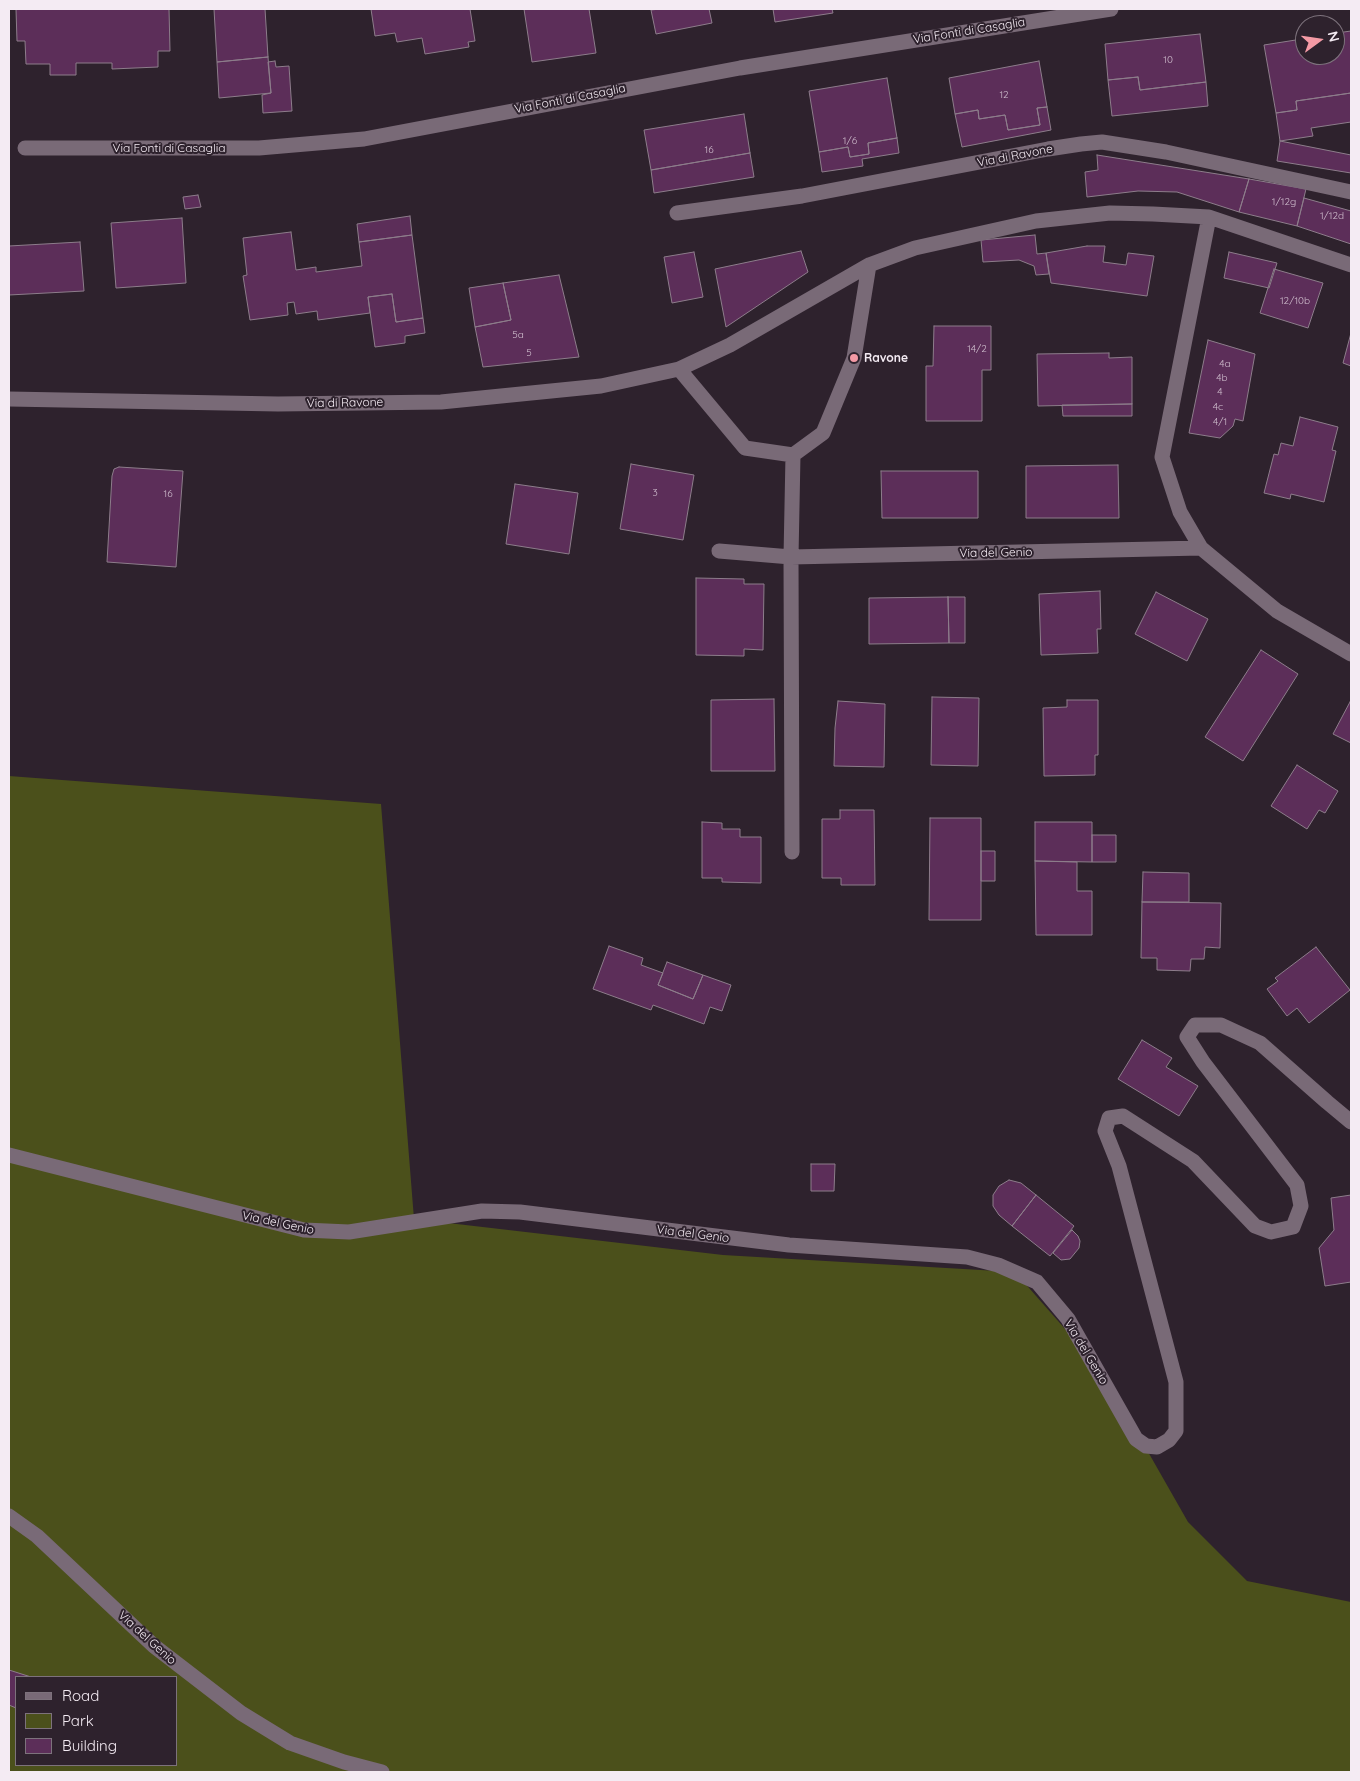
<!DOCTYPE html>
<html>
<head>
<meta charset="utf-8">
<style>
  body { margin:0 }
  #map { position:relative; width:1360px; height:1781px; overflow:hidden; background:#2e222d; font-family:Quicksand,sans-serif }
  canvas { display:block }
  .frame { position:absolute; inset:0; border:10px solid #f4ebf3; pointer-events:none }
  .legend { position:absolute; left:15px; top:1676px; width:162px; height:90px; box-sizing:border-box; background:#2e222d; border:1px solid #7d727c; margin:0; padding:6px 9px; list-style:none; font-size:15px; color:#f4ebf3 }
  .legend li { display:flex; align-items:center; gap:10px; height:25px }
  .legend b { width:25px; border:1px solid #7d727c }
  .north { position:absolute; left:1295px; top:15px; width:50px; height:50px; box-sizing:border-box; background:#2e222d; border:1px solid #7d727c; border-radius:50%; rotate:76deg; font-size:14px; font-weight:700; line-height:20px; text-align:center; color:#f4ebf3 }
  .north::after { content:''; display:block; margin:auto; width:18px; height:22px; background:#f49aa5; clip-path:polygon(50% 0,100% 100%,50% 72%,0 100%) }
</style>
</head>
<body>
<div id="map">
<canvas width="1360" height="1781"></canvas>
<div class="frame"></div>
<ul class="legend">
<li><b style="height:6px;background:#796a77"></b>Road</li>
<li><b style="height:14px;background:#4b501b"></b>Park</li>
<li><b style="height:14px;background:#5c2e59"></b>Building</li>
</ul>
<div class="north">N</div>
</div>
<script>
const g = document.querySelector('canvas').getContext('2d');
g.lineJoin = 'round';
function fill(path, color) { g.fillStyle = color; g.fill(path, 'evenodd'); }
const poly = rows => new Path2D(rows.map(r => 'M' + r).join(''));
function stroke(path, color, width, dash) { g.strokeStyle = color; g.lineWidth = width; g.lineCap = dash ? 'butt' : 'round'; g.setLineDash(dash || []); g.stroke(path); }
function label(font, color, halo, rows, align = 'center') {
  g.font = font + ' Quicksand,sans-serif'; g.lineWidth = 4; g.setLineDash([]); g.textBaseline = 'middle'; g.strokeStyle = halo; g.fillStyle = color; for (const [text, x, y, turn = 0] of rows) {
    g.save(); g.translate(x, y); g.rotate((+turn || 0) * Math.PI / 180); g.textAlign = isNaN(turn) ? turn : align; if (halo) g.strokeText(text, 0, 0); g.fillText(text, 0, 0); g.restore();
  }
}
fill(poly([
  [9,776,381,804,414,1219,723,1255,1015,1272,1102,1371,1188,1522,1247,1581,1351,1602,1351,1772,9,1772],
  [16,1677,176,1677,176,1765,16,1765]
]), '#4b501b');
const building = poly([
  [16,9,169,9,170,51,158,51,158,67,112,69,112,63,76,63,76,75,50,75,50,64,26,64,25,41,17,41,16,9],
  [214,9,265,9,268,57,217,62,214,9],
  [371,9,470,9,475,41,468,42,469,47,425,54,422,38,397,42,395,33,375,36,371,9],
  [524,9,589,9,596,53,532,62,524,9],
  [660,9,709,9,712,23,656,34,651,10,660,9],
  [773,9,832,9,833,13,775,22,773,9],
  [1351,31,1351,93,1296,101,1297,110,1276,113,1264,45,1302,39,1305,57,1319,55,1335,55,1335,52,1340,51,1337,33,1351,31],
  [1337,33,1340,51,1335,52,1335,34,1337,33],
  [1200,34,1206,82,1140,90,1138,77,1108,80,1105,44,1200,34],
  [268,57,271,93,219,98,217,62,268,57],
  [275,61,276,67,289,66,292,111,263,113,262,95,271,93,268,62,275,61],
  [1039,61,1047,107,1037,108,1040,125,1008,130,1005,115,979,119,978,110,955,114,949,78,1039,61],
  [1138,77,1140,90,1206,82,1208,106,1112,116,1108,80,1138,77],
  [887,78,897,138,868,143,869,154,850,157,848,147,819,152,809,91,887,78],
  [1351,93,1351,122,1311,128,1313,136,1280,141,1276,113,1297,110,1296,101,1351,93],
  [1047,107,1051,130,962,147,955,114,978,110,979,119,1005,115,1008,130,1040,125,1037,108,1047,107],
  [744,114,750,153,651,170,644,130,744,114],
  [897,138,899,153,862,159,863,166,822,172,819,152,848,147,850,157,869,154,868,143,897,138],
  [1280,141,1351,155,1351,173,1277,161,1280,141],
  [750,153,754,177,654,193,651,170,750,153],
  [1097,155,1249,179,1239,212,1177,192,1138,191,1087,197,1085,172,1098,170,1097,155],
  [1249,179,1306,189,1297,226,1239,212,1249,179],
  [198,195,201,207,185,209,183,197,198,195],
  [1304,198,1351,211,1351,244,1297,226,1304,198],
  [410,216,412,235,359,242,357,224,410,216],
  [182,218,186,283,116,288,111,223,182,218],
  [291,232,296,270,316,267,316,272,362,266,359,242,412,235,423,318,396,322,392,294,368,297,370,313,318,320,317,311,296,314,294,302,287,303,288,315,250,320,243,276,247,275,243,238,291,232],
  [1035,235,1037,254,1046,253,1049,274,1036,275,1034,266,1019,260,983,262,981,240,1035,235],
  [80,242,84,291,9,295,9,246,80,242],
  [1087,246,1105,246,1103,262,1126,265,1128,253,1154,256,1147,296,1051,283,1046,253,1087,246],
  [801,251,808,272,726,327,715,269,801,251],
  [694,252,703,297,672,303,664,257,694,252],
  [1229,252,1277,263,1269,288,1224,278,1229,252],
  [1274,269,1323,283,1308,328,1260,313,1274,269],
  [559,275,579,357,483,367,475,327,511,320,503,283,559,275],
  [503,283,511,320,475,327,469,288,503,283],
  [392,294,396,322,423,318,425,333,405,336,405,343,375,347,368,297,392,294],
  [934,326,991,326,991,370,982,370,982,421,926,421,926,366,933,366,934,326],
  [1351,333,1351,366,1343,363,1351,333],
  [1208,340,1255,354,1243,421,1235,419,1233,426,1220,438,1189,433,1208,340],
  [1109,353,1109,358,1132,357,1132,404,1038,406,1037,354,1109,353],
  [1132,404,1132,416,1063,416,1062,405,1132,404],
  [1300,417,1338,427,1332,450,1336,451,1324,502,1291,494,1290,499,1264,493,1274,454,1278,455,1281,443,1293,446,1300,417],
  [631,464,694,475,683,540,620,529,631,464],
  [1118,465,1119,518,1026,518,1026,466,1118,465],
  [119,467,183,471,176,567,107,562,112,476,114,469,119,467],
  [881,471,978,471,978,518,882,518,881,471],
  [515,484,578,493,569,554,506,544,515,484],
  [696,578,744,579,744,584,764,584,763,650,744,649,744,656,696,655,696,578],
  [1100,591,1101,629,1097,629,1098,653,1041,655,1039,594,1100,591],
  [1156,592,1208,619,1187,661,1135,634,1156,592],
  [948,597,949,643,869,644,869,598,948,597],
  [948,597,965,597,965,643,949,643,948,597],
  [1261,650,1298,674,1243,761,1205,737,1261,650],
  [932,697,979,698,978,766,931,765,932,697],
  [774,699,775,771,711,771,711,700,774,699],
  [1067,700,1098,700,1098,755,1095,755,1095,775,1044,776,1043,708,1067,707,1067,700],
  [838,701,885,704,884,767,834,766,835,728,838,701],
  [1350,702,1351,703,1351,743,1333,734,1350,702],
  [1297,765,1338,791,1325,813,1319,810,1307,829,1271,806,1297,765],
  [840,810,874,810,875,885,841,885,841,878,822,878,822,819,840,819,840,810],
  [930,818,981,818,981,920,929,920,930,818],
  [702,822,722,823,722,829,740,829,740,837,761,837,761,883,722,882,722,878,702,878,702,822],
  [1035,822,1092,822,1092,862,1035,861,1035,822],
  [1092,835,1116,835,1116,862,1092,862,1092,835],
  [981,851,995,851,995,881,981,881,981,851],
  [1035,861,1077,862,1077,891,1092,891,1092,935,1036,935,1035,861],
  [1143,872,1189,873,1189,902,1142,902,1143,872],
  [1142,902,1221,903,1220,948,1205,947,1204,959,1191,959,1190,971,1157,970,1157,958,1141,958,1142,902],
  [609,946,643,958,641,965,663,973,658,985,693,999,703,975,731,985,722,1011,710,1007,704,1024,653,1005,651,1010,593,989,609,946],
  [1316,947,1350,990,1309,1023,1297,1008,1287,1016,1267,989,1278,981,1275,978,1316,947],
  [667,962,703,975,693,999,658,985,667,962],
  [1142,1040,1172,1058,1166,1067,1198,1086,1179,1116,1118,1079,1142,1040],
  [811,1164,835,1164,834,1191,811,1191,811,1164],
  [1009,1180,1021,1183,1036,1195,1012,1226,999,1215,993,1206,993,1195,999,1186,1009,1180],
  [1036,1195,1074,1226,1050,1256,1012,1226,1036,1195],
  [1351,1195,1351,1282,1325,1286,1319,1248,1334,1230,1331,1198,1351,1195],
  [1072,1230,1078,1236,1080,1241,1079,1248,1070,1259,1061,1260,1053,1253,1072,1230],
  [9,1670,31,1677,16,1677,16,1708,9,1705,9,1670]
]);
fill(building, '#5c2e59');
stroke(building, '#8d7d8b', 1);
stroke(poly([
  [25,148,259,148,364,139,740,68,1111,9],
  [677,213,802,196,1048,149,1081,144,1102,142,1166,152,1351,192],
  [1209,217,1162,457,1180,512,1201,548,1277,611,1351,654],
  [679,369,745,448,793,455,823,433,854,358,869,265],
  [9,399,278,404,441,402,601,386,679,369,730,345,869,265,915,248,1036,221,1110,213,1153,214,1209,217,1351,265],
  [719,551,791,557,1201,548],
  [792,852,791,557,793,455],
  [9,1155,304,1230,349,1232,482,1211,520,1212,789,1245,967,1257,998,1265,1037,1282,1068,1319,1136,1439,1146,1446,1157,1447,1169,1440,1176,1431,1176,1382,1119,1166,1105,1131,1109,1118,1123,1116,1193,1161,1255,1226,1271,1232,1293,1227,1301,1206,1297,1185,1203,1062,1187,1037,1195,1025,1221,1025,1260,1043,1327,1102,1351,1122],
  [9,1516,37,1536,154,1646,241,1713,290,1743,344,1762,382,1772]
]), '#796a77', 15);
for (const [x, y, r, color] of [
  [854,358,5,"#f49aa5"]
]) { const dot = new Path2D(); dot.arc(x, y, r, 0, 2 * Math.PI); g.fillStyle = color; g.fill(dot); stroke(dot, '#2e222d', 2); }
label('10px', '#cebccc', null, [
  ["10",1168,60],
  ["12",1004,95],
  ["1/6",850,141],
  ["16",709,150],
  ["1/12g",1284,202],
  ["1/12d",1332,216],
  ["12/10b",1295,301],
  ["5a",518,335],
  ["14/2",977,349],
  ["5",529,353],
  ["4a",1225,364],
  ["4b",1222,378],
  ["4",1220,392],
  ["4c",1218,407],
  ["4/1",1220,422],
  ["3",655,493],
  ["16",168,494]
]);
label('12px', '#f4ebf3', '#2e222d', [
  ["Via Fonti di Casaglia",969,31,-9],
  ["Via Fonti di Casaglia",570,99,-11],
  ["Via Fonti di Casaglia",169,148],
  ["Via di Ravone",1015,156,-11],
  ["Via di Ravone",345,403,-1],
  ["Via del Genio",996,553,-1],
  ["Via del Genio",278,1223,12],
  ["Via del Genio",693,1234,7],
  ["Via del Genio",1086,1352,59],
  ["Via del Genio",147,1638,42]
]);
label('bold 12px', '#f4ebf3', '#2e222d', [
  ["Ravone",864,358]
], 'left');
</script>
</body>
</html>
